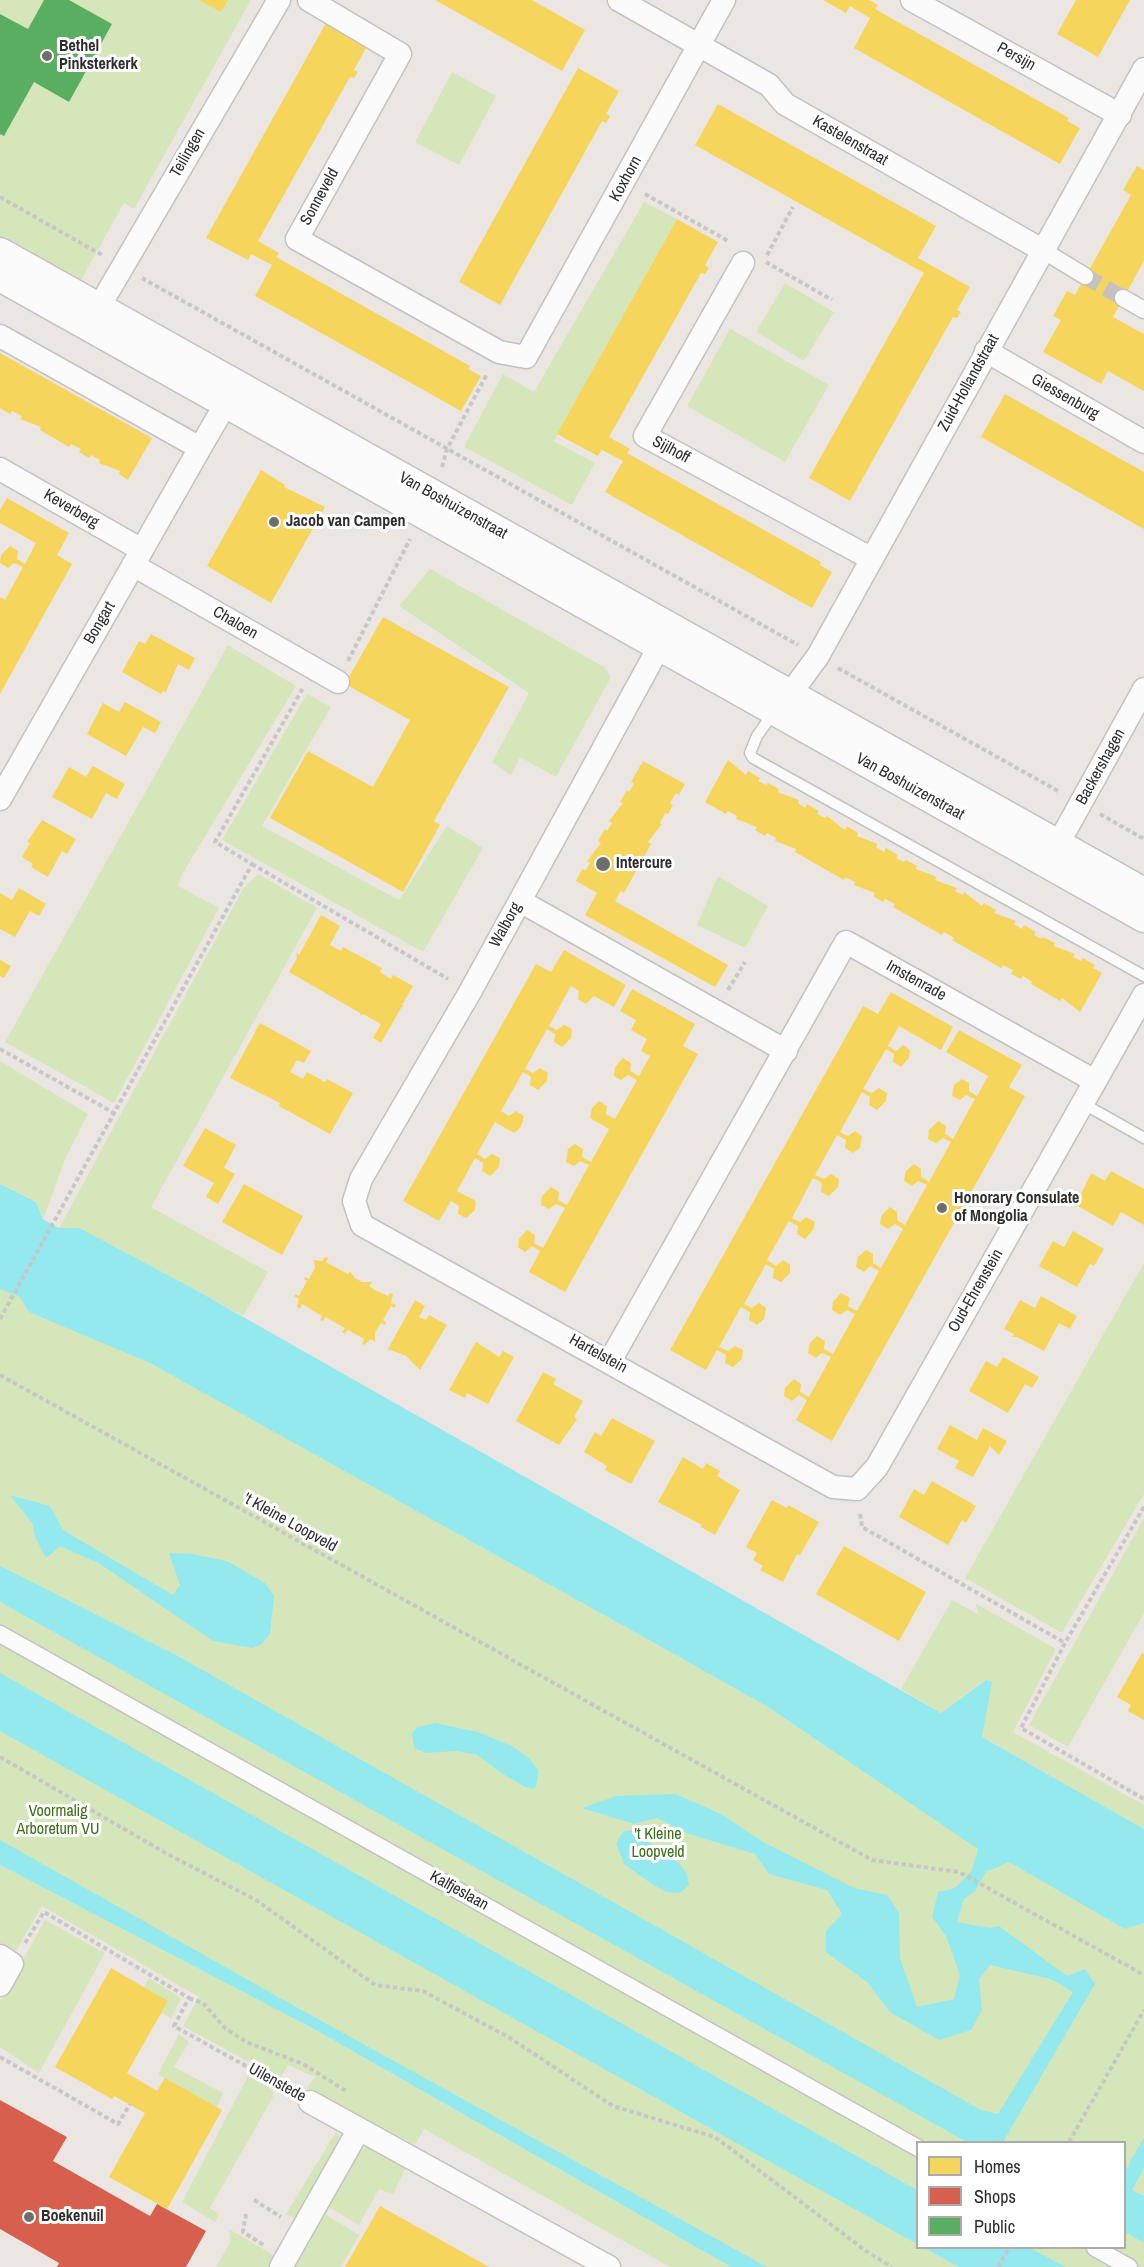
<!DOCTYPE html>
<html>
<head>
<meta charset="utf-8">
<style>
  body { margin:0 }
  #map { position:relative; width:1144px; height:2267px; overflow:hidden; background:#ece6e2; font-family:"Archivo Narrow",sans-serif }
  canvas { display:block }
  .legend { position:absolute; left:916px; top:2141px; width:210px; height:108px; box-sizing:border-box; background:#fff; border:2px solid #ababab; margin:0; padding:8px 10px; list-style:none; font-size:18px; color:#2d2d2d }
  .legend li { display:flex; align-items:center; gap:12px; height:30px }
  .legend b { width:30px; border:2px solid #ababab }
</style>
</head>
<body>
<div id="map">
<canvas width="1144" height="2267"></canvas>
<ul class="legend">
<li><b style="height:16px;background:#f6d55c"></b>Homes</li>
<li><b style="height:16px;background:#d6604d"></b>Shops</li>
<li><b style="height:16px;background:#5aae61"></b>Public</li>
</ul>
</div>
<script>
const g = document.querySelector('canvas').getContext('2d');
g.lineJoin = 'round';
function fill(path, color) { g.fillStyle = color; g.fill(path, 'evenodd'); }
const poly = rows => new Path2D(rows.map(r => 'M' + r).join(''));
function stroke(path, color, width, dash) { g.strokeStyle = color; g.lineWidth = width; g.lineCap = dash ? 'butt' : 'round'; g.setLineDash(dash || []); g.stroke(path); }
function label(font, color, halo, rows, align = 'center') {
  g.font = font + ' "Archivo Narrow",sans-serif'; g.lineWidth = 6; g.setLineDash([]); g.textBaseline = 'middle'; g.strokeStyle = halo; g.fillStyle = color; for (const [text, x, y, turn = 0] of rows) {
    g.save(); g.translate(x, y); g.rotate((+turn || 0) * Math.PI / 180); g.textAlign = isNaN(turn) ? turn : align; if (halo) g.strokeText(text, 0, 0); g.fillText(text, 0, 0); g.restore();
  }
}
fill(poly([
  [0,0,251,0,134,209,124,203,78,285,0,241],
  [452,72,496,96,459,165,415,142],
  [644,202,677,219,554,441,595,463,572,505,464,447,503,374,534,392],
  [785,283,834,312,804,361,756,332],
  [730,329,829,385,785,462,687,406],
  [430,569,604,667,611,677,556,777,520,757,511,775,492,762,529,693,399,606],
  [228,645,296,686,181,876,178,886,219,908,114,1103,5,1042],
  [307,694,331,707,262,826,399,900,447,826,483,848,423,952,222,840],
  [258,874,317,908,151,1207,268,1272,243,1316,194,1289,59,1228,243,889],
  [718,876,768,906,745,948,697,925],
  [0,1061,88,1114,66,1157,43,1219,36,1202,0,1184],
  [1144,1263,1144,1494,1062,1633,965,1578],
  [0,1280,136,1351,1144,1913,1144,2267,1001,2267,1011,2248,1124,2248,1124,2142,918,2142,917,2192,0,1680],
  [1144,1518,1144,1613,1068,1747,1029,1725],
  [952,1600,979,1615,975,1603,1056,1649,1013,1732,1144,1805,1144,1829,982,1737,985,1680,941,1713,901,1689],
  [0,1729,917,2240,918,2248,931,2248,966,2267,762,2267,0,1850],
  [0,1865,314,2029,731,2267,670,2267,424,2129,415,2145,307,2088,315,2077,288,2065,280,2079,183,2026,199,1997,42,1906,16,1951,0,1943],
  [45,1920,105,1953,39,2073,0,2047,0,2002],
  [149,1978,181,1998,171,2019,161,2012,167,2001,144,1987],
  [179,2034,189,2042,174,2067,223,2093,217,2108,158,2074],
  [248,2076,273,2090,273,2097,210,2208,219,2214,215,2222,182,2202],
  [336,2132,342,2142,299,2220,286,2214],
  [367,2146,406,2167,393,2195,379,2189,359,2225,325,2205,351,2156],
  [320,2211,359,2235,341,2267,288,2267],
  [229,2229,277,2257,272,2267,216,2267,230,2243]
]), '#d5e7ba');
fill(poly([
  [0,1184,36,1202,43,1219,59,1228,79,1228,194,1289,941,1713,986,1680,992,1682,982,1737,1144,1829,1144,1923,1125,1929,1009,1862,986,1872,975,1891,964,1899,957,1922,990,1928,999,1926,1067,1976,1085,1969,1095,1984,1003,2142,967,2142,0,1602,0,1566,176,1655,981,2110,998,2114,1073,1992,1051,1979,990,1965,979,1979,982,2010,971,2030,939,2040,890,2012,867,1982,826,1952,826,1931,842,1914,827,1890,769,1874,755,1854,689,1834,657,1818,634,1824,582,1808,616,1796,676,1794,721,1814,763,1842,854,1888,887,1895,899,1913,900,1958,917,2007,954,1999,960,1975,946,1936,932,1917,938,1892,955,1888,962,1881,972,1870,978,1849,768,1707,660,1646,150,1363,29,1312,20,1297,0,1289],
  [10,1495,50,1506,63,1530,173,1595,180,1585,169,1553,192,1554,227,1561,265,1583,274,1596,270,1634,262,1644,252,1648,213,1641,100,1564,60,1546,46,1558,35,1537,33,1524],
  [0,1673,917,2190,917,2244,0,1731],
  [435,1723,478,1732,512,1746,529,1758,539,1771,535,1789,525,1787,503,1774,477,1755,457,1751,426,1753,414,1748,412,1733,418,1727],
  [632,1830,680,1864,687,1874,689,1885,680,1893,667,1892,653,1885,624,1864,616,1843,623,1832],
  [0,1840,289,2003,767,2267,731,2267,314,2029,0,1865],
  [1144,2137,1144,2168,1132,2190,1144,2196,1144,2243,1125,2232,1124,2173],
  [924,2248,1030,2248,1066,2267,959,2267]
]), '#94e9ef');
fill(poly([
  [199,0,228,0,221,12],
  [435,0,532,0,585,30,562,71],
  [823,0,869,0,878,5,875,9,1069,118,1067,121,1080,128,1060,164,854,48,870,18,850,6,846,13],
  [1076,0,1130,0,1098,57,1057,34],
  [326,23,367,46,354,70,358,72,354,78,350,77,258,241,279,253,276,257,470,366,468,369,481,376,461,411,255,296,272,265,251,254,248,260,206,238],
  [578,68,619,91,606,114,610,116,606,123,602,121,500,305,459,282],
  [718,104,936,226,918,258,970,287,957,310,961,312,957,318,953,317,850,501,809,478,924,273,695,145],
  [1137,166,1144,170,1144,261,1113,317,1144,334,1144,391,1108,371,1101,384,1043,352,1061,320,1053,316,1067,291,1075,295,1131,195,1123,190],
  [677,219,718,242,705,265,709,268,705,274,701,273,609,437,630,449,627,453,821,562,820,565,832,572,812,608,605,492,623,461,602,450,598,456,557,434],
  [0,353,152,438,128,480,119,474,120,471,99,463,100,460,91,455,89,458,79,452,81,449,71,444,69,447,40,430,41,427,20,419,22,416,12,411,10,414,0,408],
  [1005,394,1144,472,1144,529,981,437],
  [261,470,285,485,284,487,325,507,271,603,207,566],
  [7,498,69,533,57,555,72,564,0,694,0,597,5,600,23,567,14,563,8,568,0,563,1,555,10,546,18,551,17,559,25,564,36,543,0,523,0,510],
  [383,617,509,687,434,821,440,825,403,892,270,818,308,751,373,787,410,720,345,684],
  [151,634,195,658,189,670,178,664,166,692,163,691,161,694,122,672,139,641,145,644],
  [125,702,161,722,155,733,143,727,126,756,87,734,103,703,119,712],
  [728,760,746,775,748,771,760,778,758,781,766,785,768,783,779,789,778,792,799,800,798,803,805,808,807,804,819,811,817,814,825,818,827,816,845,830,847,826,858,833,857,836,878,844,876,847,884,852,886,848,898,855,896,858,904,862,906,860,917,866,916,869,937,877,935,880,957,888,955,891,963,895,964,892,982,906,984,903,996,910,994,913,1016,921,1014,924,1022,929,1024,925,1036,932,1034,935,1042,939,1043,937,1055,943,1054,946,1075,954,1073,957,1081,961,1083,958,1095,965,1093,968,1102,973,1080,1012,1062,998,1060,1001,1031,984,1032,982,1023,976,1021,979,1011,974,1013,970,1003,965,1001,968,952,940,954,938,944,932,942,935,893,907,895,904,885,899,883,902,873,896,875,893,854,885,855,882,845,877,844,880,795,852,796,849,775,841,776,838,767,833,765,836,755,830,757,827,736,819,737,816,728,811,726,814,705,802],
  [643,761,685,784,679,795,676,793,670,803,673,805,668,814,665,813,660,823,662,824,648,842,651,844,640,864,624,893,621,891,615,901,728,965,715,987,585,915,597,893,576,881,582,869,586,870,590,863,587,861,601,843,598,841,605,829,607,831,612,823,609,821,623,803,620,802,627,790,629,792,634,784,631,782],
  [93,766,125,784,117,799,106,793,92,819,52,797,69,767,86,777],
  [42,820,76,839,67,854,62,851,48,877,31,867,33,864,22,857,30,843,27,842],
  [19,888,46,904,39,916,30,911,15,937,0,929,0,893,12,900],
  [321,915,340,926,330,945,341,951,343,947,382,968,380,972,391,979,393,975,413,986,402,1005,404,1006,401,1008,381,1043,373,1038,381,1024,363,1014,361,1016,360,1013,289,972,297,958,296,953,299,955],
  [564,950,626,985,614,1007,594,996,586,1004,578,999,579,991,571,986,549,1026,557,1030,564,1025,572,1029,571,1038,562,1047,554,1042,555,1034,547,1029,525,1069,533,1073,540,1068,548,1073,547,1081,538,1090,530,1085,531,1077,523,1072,501,1111,509,1116,516,1111,524,1116,521,1127,514,1133,495,1122,477,1154,485,1159,492,1154,500,1158,499,1167,490,1176,482,1171,483,1163,475,1158,457,1191,476,1201,475,1210,466,1218,458,1214,459,1206,451,1201,439,1221,403,1201,536,964,551,972],
  [0,960,11,966,4,978,0,976],
  [632,989,695,1024,683,1046,698,1054,565,1292,529,1272,540,1251,532,1246,525,1252,518,1247,519,1239,527,1230,535,1235,534,1243,543,1248,565,1208,556,1204,549,1209,541,1205,542,1196,551,1187,559,1192,558,1200,567,1205,589,1165,580,1161,574,1166,566,1162,568,1149,575,1144,583,1149,582,1157,591,1162,609,1129,590,1118,592,1108,599,1101,607,1106,606,1114,615,1119,637,1080,628,1075,621,1080,614,1076,615,1067,623,1058,631,1063,630,1071,639,1076,650,1056,641,1051,647,1039,631,1030,636,1020,620,1011],
  [891,992,953,1027,941,1050,899,1026,888,1046,896,1051,903,1045,910,1050,909,1058,901,1067,893,1062,894,1054,886,1049,863,1089,872,1093,879,1088,887,1093,886,1101,877,1110,869,1105,870,1097,862,1092,840,1132,848,1136,855,1131,862,1136,860,1148,853,1153,845,1148,846,1140,837,1135,815,1175,824,1179,831,1174,839,1179,838,1187,829,1196,821,1192,822,1183,813,1178,792,1218,800,1222,806,1217,815,1222,813,1230,805,1239,797,1234,798,1226,789,1221,767,1260,776,1266,783,1260,790,1265,790,1273,781,1282,773,1278,774,1269,766,1264,744,1304,752,1308,759,1303,766,1308,764,1319,757,1325,749,1320,750,1312,741,1307,719,1347,728,1351,735,1346,743,1350,742,1359,733,1367,725,1363,726,1355,717,1350,706,1370,670,1350,863,1006,878,1014],
  [260,1023,311,1051,304,1063,297,1060,290,1072,303,1079,307,1072,325,1082,327,1079,353,1093,330,1134,279,1106,280,1103,230,1078],
  [959,1030,1022,1065,1009,1087,1025,1096,832,1441,796,1420,807,1400,799,1395,792,1401,784,1396,785,1388,794,1379,801,1384,800,1392,809,1397,831,1357,822,1353,816,1358,808,1353,810,1343,817,1336,825,1341,824,1349,833,1354,855,1314,847,1310,840,1315,832,1310,833,1302,841,1293,850,1298,848,1306,857,1311,879,1271,870,1266,864,1272,856,1267,858,1257,866,1250,873,1254,873,1263,881,1268,903,1229,895,1224,888,1229,880,1224,881,1216,890,1207,897,1212,897,1220,905,1225,927,1185,918,1181,912,1186,904,1181,906,1171,914,1164,921,1169,921,1177,929,1182,951,1142,943,1138,936,1143,928,1139,929,1130,938,1121,946,1126,945,1134,953,1139,975,1099,966,1095,960,1100,952,1096,954,1085,962,1079,969,1083,969,1091,977,1096,988,1076,946,1052],
  [205,1128,236,1145,224,1168,235,1174,218,1204,206,1197,214,1183,183,1166],
  [1111,1171,1144,1189,1144,1225,1121,1212,1113,1226,1076,1205,1091,1173,1105,1181],
  [244,1184,303,1216,282,1255,222,1222],
  [1073,1231,1104,1249,1094,1266,1090,1264,1077,1287,1039,1266,1053,1241,1064,1247],
  [325,1257,328,1258,326,1262,333,1266,348,1274,350,1271,355,1278,362,1282,372,1282,369,1286,375,1290,388,1296,390,1293,393,1294,391,1303,396,1305,394,1308,391,1306,383,1320,386,1322,385,1325,381,1323,375,1333,375,1342,371,1339,364,1345,362,1343,364,1339,348,1330,345,1334,342,1332,345,1328,341,1326,325,1317,323,1321,320,1320,322,1316,302,1304,300,1309,297,1307,299,1299,294,1296,296,1294,299,1296,307,1281,304,1279,305,1277,309,1279,315,1268,314,1260,322,1261],
  [1041,1296,1077,1316,1070,1329,1059,1323,1044,1351,1017,1337,1012,1337,1014,1334,1004,1329,1020,1300,1035,1308],
  [415,1300,425,1306,419,1317,426,1320,429,1315,447,1325,420,1370,406,1356,388,1349],
  [476,1342,499,1357,503,1351,514,1357,488,1404,467,1393,465,1398,449,1390],
  [1003,1357,1039,1377,1032,1388,1025,1384,1008,1413,969,1391,986,1361,997,1367],
  [543,1372,556,1379,553,1384,583,1401,574,1417,577,1419,559,1445,516,1421],
  [612,1418,655,1441,631,1484,605,1470,607,1466,584,1452,595,1432,601,1436],
  [950,1425,977,1440,983,1428,1007,1441,999,1455,990,1446,973,1477,955,1468,959,1461,937,1449],
  [683,1457,703,1469,706,1463,720,1471,717,1476,740,1490,715,1535,701,1527,702,1525,658,1502],
  [932,1481,976,1506,966,1523,962,1520,948,1545,899,1517,914,1489,924,1495],
  [772,1500,787,1508,788,1505,819,1522,800,1555,797,1554,783,1582,760,1570,763,1566,753,1560,757,1553,746,1547],
  [844,1546,926,1592,899,1641,816,1594],
  [1142,1653,1144,1654,1144,1720,1128,1711,1131,1705,1117,1697],
  [111,1968,168,2001,127,2073,157,2091,165,2078,222,2110,167,2209,109,2177,145,2113,114,2096,112,2099,55,2067],
  [380,2206,489,2267,345,2267]
]), '#f6d55c');
fill(poly([
  [0,2100,67,2137,53,2161,150,2216,157,2204,206,2231,186,2267,57,2267,59,2263,0,2229]
]), '#d6604d');
fill(poly([
  [44,0,69,0,112,24,69,102,34,82,4,136,0,134,0,14,28,29]
]), '#5aae61');
stroke(poly([
  [1085,276,1123,298]
]), '#c6c1be', 16, [16, 8]);
const service = poly([
  [774,712,757,736,750,753,753,758,1144,976],
  [1082,1103,1144,1138]
]);
const pedestrian = poly([
  [1044,251,1085,276],
  [1123,298,1144,310],
  [0,1634,918,2148],
  [1095,2248,1129,2267]
]);
const minor = poly([
  [309,0,400,54,297,239,499,352,526,357,724,0],
  [619,0,769,85,785,104,1044,251],
  [912,0,1120,115],
  [743,263,645,436,872,559],
  [99,307,279,0],
  [0,336,200,448,225,405],
  [986,351,1144,442],
  [0,469,142,550],
  [133,565,338,682],
  [659,647,470,992,361,1179,354,1201,362,1225,833,1487,857,1489,877,1467,1144,995],
  [790,694,818,656,1144,69],
  [0,799,200,448],
  [1058,844,1144,689],
  [520,901,786,1051],
  [610,1361,846,942,1095,1081],
  [0,1956,12,1964,0,1985],
  [310,2102,609,2267],
  [281,2267,359,2129]
]);
const tertiary = poly([
  [0,252,1144,892],
  [0,277,1144,918]
]);
stroke(service, '#c3c2c2', 13);
stroke(pedestrian, '#c3c2c2', 19);
stroke(minor, '#c3c2c2', 25);
stroke(tertiary, '#c3c2c2', 31);
stroke(poly([
  [645,194,730,242],
  [0,197,102,255],
  [767,255,793,207],
  [766,262,832,300],
  [142,278,798,645],
  [442,467,447,449,487,374],
  [348,661,410,539],
  [838,668,1060,792],
  [1100,814,1144,839],
  [252,864,448,979],
  [728,990,745,962],
  [0,1049,114,1113],
  [0,1319,252,864,215,842,303,688],
  [0,1375,872,1860,959,1872,1144,1975],
  [1144,1507,1065,1643,1021,1728,1144,1799],
  [860,1514,862,1527,1065,1643],
  [0,1757,169,1855,256,1900,375,1985,423,1991,510,2038,613,2106,715,2137,866,2251,892,2267],
  [25,1943,44,1912,189,1998,174,2026,289,2090],
  [189,1998,203,2003,225,2028,246,2042,303,2064,346,2091],
  [0,2057,118,2124,130,2104],
  [1069,2142,1144,2010],
  [254,2200,281,2217],
  [246,2214,243,2232,265,2246],
  [998,2267,1009,2248]
]), '#c8c7c7', 4, [4.5, 3]);
stroke(service, '#fcfbfb', 10);
stroke(pedestrian, '#fcfbfb', 16);
stroke(minor, '#fcfbfb', 22);
stroke(tertiary, '#fcfbfb', 28);
for (const [x, y, r, color] of [
  [47,56,6,"#706e6c"],
  [274,522,6,"#706e6c"],
  [603,864,8,"#706e6c"],
  [942,1208,6,"#706e6c"],
  [29,2217,6,"#706e6c"]
]) { const dot = new Path2D(); dot.arc(x, y, r, 0, 2 * Math.PI); g.fillStyle = color; g.fill(dot); stroke(dot, '#fff', 2); }
label('bold 16px', '#2d2d2d', '#fff', [
  ["Bethel",59,47],
  ["Pinksterkerk",59,65],
  ["Jacob van Campen",286,522],
  ["Intercure",616,864],
  ["Honorary Consulate",954,1199],
  ["of Mongolia",954,1217],
  ["Boekenuil",41,2217]
], 'left');
label('16px', '#2d2d2d', '#fff', [
  ["Persijn",1016,57,29],
  ["Kastelenstraat",850,141,30],
  ["Teilingen",188,153,-60],
  ["Koxhorn",626,179,-61],
  ["Sonneveld",320,197,-61],
  ["Zuid-Hollandstraat",969,383,-61],
  ["Giessenburg",1065,397,30],
  ["Sijlhoff",671,450,28],
  ["Van Boshuizenstraat",453,506,29],
  ["Keverberg",71,509,30],
  ["Bongart",100,623,-60],
  ["Chaloen",235,623,30],
  ["Backershagen",1101,767,-61],
  ["Van Boshuizenstraat",910,787,29],
  ["Walborg",506,925,-61],
  ["Imstenrade",916,981,29],
  ["Oud-Ehrenstein",976,1291,-60],
  ["Hartelstein",598,1354,29],
  ["'t Kleine Loopveld",290,1523,29],
  ["Kalfjeslaan",459,1891,29],
  ["Uilenstede",277,2083,29]
]);
label('16px', '#3b6f18', '#fff', [
  ["Voormalig",58,1812],
  ["Arboretum VU",58,1830],
  ["'t Kleine",658,1835],
  ["Loopveld",658,1853]
]);
</script>
</body>
</html>
